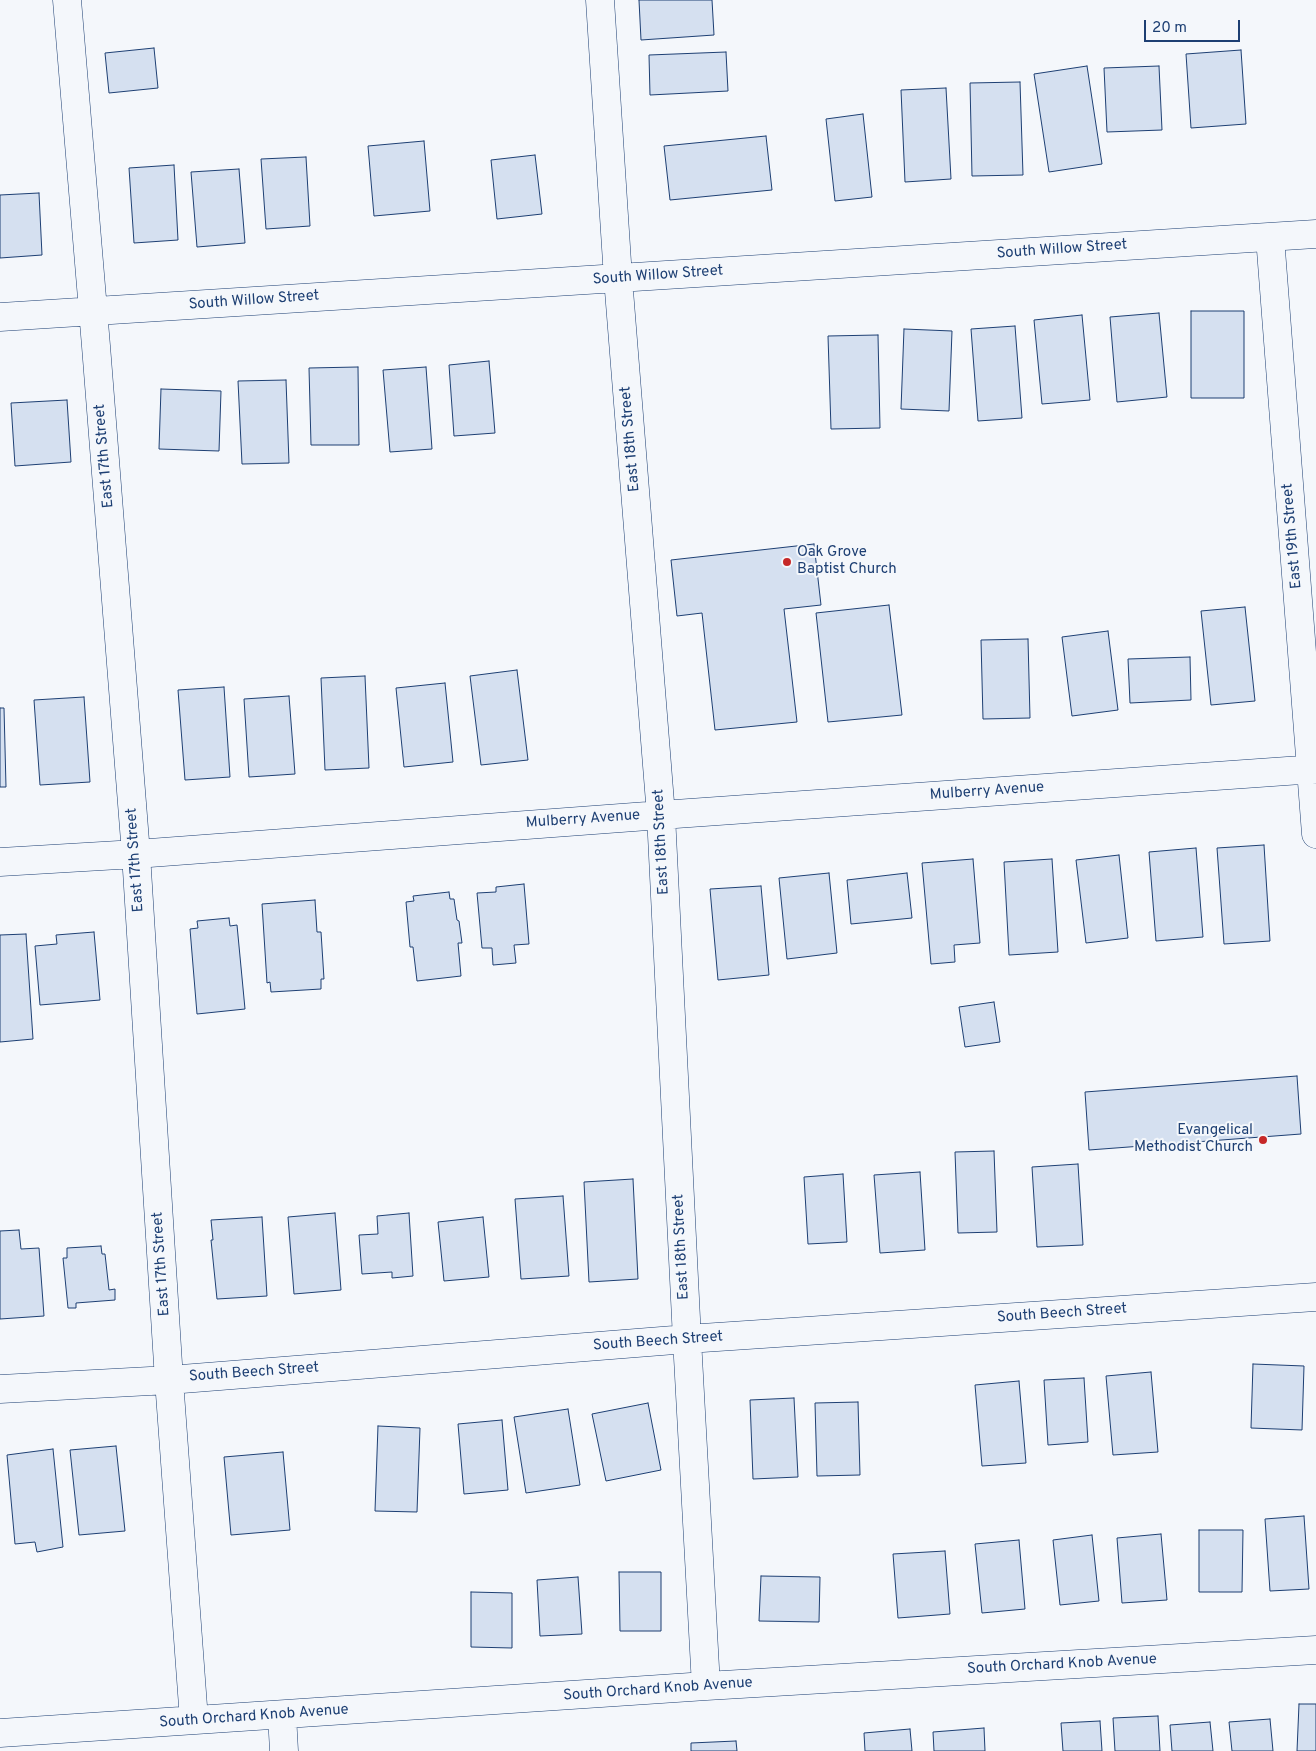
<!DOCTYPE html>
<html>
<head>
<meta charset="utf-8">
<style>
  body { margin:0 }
  #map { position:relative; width:1316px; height:1751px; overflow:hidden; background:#f4f7fb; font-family:Overpass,sans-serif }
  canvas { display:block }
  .scale { position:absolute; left:1144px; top:20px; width:96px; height:22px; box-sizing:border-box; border:2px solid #1d3f73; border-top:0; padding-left:6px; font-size:15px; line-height:18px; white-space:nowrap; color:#1d3f73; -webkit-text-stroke:4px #f4f7fb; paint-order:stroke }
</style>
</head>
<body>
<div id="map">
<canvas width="1316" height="1751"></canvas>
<div class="scale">20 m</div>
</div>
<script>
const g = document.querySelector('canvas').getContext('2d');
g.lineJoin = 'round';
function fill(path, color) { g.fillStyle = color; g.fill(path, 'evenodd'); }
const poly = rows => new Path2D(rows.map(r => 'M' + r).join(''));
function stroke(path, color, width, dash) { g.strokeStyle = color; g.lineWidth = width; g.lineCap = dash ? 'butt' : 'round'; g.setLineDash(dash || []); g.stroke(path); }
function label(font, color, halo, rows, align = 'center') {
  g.font = font + ' Overpass,sans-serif'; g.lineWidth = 4; g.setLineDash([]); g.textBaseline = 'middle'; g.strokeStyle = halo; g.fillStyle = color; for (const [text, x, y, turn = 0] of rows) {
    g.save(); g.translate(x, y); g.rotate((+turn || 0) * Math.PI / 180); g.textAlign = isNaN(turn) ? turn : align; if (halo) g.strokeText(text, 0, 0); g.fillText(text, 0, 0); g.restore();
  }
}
const building = poly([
  [639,0,712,0,714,35,641,40,639,0],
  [154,48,158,88,109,93,105,53,154,48],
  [1241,50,1246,124,1191,128,1186,54,1241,50],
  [726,52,728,91,650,95,649,55,726,52],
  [1087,66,1102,164,1049,172,1034,74,1087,66],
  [1159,66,1162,130,1107,132,1104,68,1159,66],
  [1020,82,1023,175,972,176,970,83,1020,82],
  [946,88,951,179,905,182,901,90,946,88],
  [863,114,872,197,835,201,826,119,863,114],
  [766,136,772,190,670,200,664,146,766,136],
  [424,141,430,211,374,216,368,146,424,141],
  [535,155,542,214,497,219,491,160,535,155],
  [306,157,310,226,266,229,261,159,306,157],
  [174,165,178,240,134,243,129,168,174,165],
  [239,169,245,243,197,247,191,172,239,169],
  [39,193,42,255,0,258,0,195,39,193],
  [1191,311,1244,311,1244,398,1191,398,1191,311],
  [1159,313,1167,397,1117,402,1110,317,1159,313],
  [1082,315,1090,400,1042,404,1034,320,1082,315],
  [1015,326,1022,418,978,421,971,329,1015,326],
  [904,329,952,331,949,411,901,409,904,329],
  [878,335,880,428,831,429,828,336,878,335],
  [489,361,495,433,454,436,449,365,489,361],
  [358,367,359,445,311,445,309,368,358,367],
  [426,367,432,449,390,452,383,370,426,367],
  [286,380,289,463,242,464,238,381,286,380],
  [161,389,221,391,219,451,159,449,161,389],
  [67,400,71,462,15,466,11,403,67,400],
  [814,544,821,605,784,609,797,722,715,730,702,613,677,616,671,560,814,544],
  [889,605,902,715,828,722,816,613,889,605],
  [1245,607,1255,701,1211,705,1201,611,1245,607],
  [1108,631,1118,710,1072,716,1062,637,1108,631],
  [1028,639,1030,718,983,719,981,640,1028,639],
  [1190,657,1191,700,1130,703,1128,659,1190,657],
  [517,670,528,760,481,765,470,676,517,670],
  [365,676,369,768,325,770,321,678,365,676],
  [445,683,453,762,404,767,396,688,445,683],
  [224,687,230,777,185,780,178,690,224,687],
  [289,696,295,774,249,777,244,699,289,696],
  [84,697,90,782,40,785,34,700,84,697],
  [0,708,4,708,6,787,0,787,0,708],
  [1264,845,1270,941,1224,944,1217,848,1264,845],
  [1196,848,1203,937,1156,941,1149,852,1196,848],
  [1119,855,1128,938,1086,943,1076,860,1119,855],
  [973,859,980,943,954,945,955,962,931,964,922,863,973,859],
  [1052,859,1058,952,1009,955,1004,862,1052,859],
  [829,873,837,953,787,959,779,878,829,873],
  [907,873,912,918,851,924,847,880,907,873],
  [524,884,529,944,514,945,516,963,493,965,492,948,482,948,477,893,496,892,496,887,524,884],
  [761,886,769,975,718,980,710,889,761,886],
  [449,892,450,899,454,899,457,920,459,921,462,943,458,943,461,976,417,981,413,947,410,947,406,902,414,901,413,896,449,892],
  [315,900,317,932,321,932,324,979,321,979,321,989,271,992,270,982,267,983,262,904,315,900],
  [229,918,230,926,237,925,245,1009,197,1014,190,929,198,928,197,921,229,918],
  [94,932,100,1000,40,1005,35,946,57,944,56,935,94,932],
  [26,934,33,1039,0,1042,0,935,26,934],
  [994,1002,1000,1042,965,1047,959,1007,994,1002],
  [1297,1076,1301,1134,1089,1150,1085,1092,1297,1076],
  [994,1151,997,1232,958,1233,955,1152,994,1151],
  [1078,1164,1083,1245,1037,1247,1032,1167,1078,1164],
  [920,1172,925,1250,880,1253,874,1175,920,1172],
  [843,1174,847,1242,808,1244,804,1177,843,1174],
  [633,1179,638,1279,589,1282,584,1182,633,1179],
  [563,1196,569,1276,521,1279,515,1199,563,1196],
  [335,1213,341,1290,294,1294,288,1217,335,1213],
  [409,1213,413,1276,392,1278,392,1272,362,1274,359,1235,378,1234,377,1216,409,1213],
  [262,1217,267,1296,217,1299,211,1240,213,1240,211,1220,262,1217],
  [483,1217,489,1277,444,1281,438,1222,483,1217],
  [19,1230,21,1249,39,1248,44,1316,0,1319,0,1231,19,1230],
  [101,1246,102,1254,105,1254,109,1290,115,1289,115,1300,76,1303,76,1308,68,1308,63,1258,67,1258,67,1248,101,1246],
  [1253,1364,1304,1366,1302,1430,1251,1428,1253,1364],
  [1151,1372,1158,1452,1113,1455,1106,1376,1151,1372],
  [1084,1378,1088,1442,1048,1445,1044,1380,1084,1378],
  [1019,1381,1026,1463,982,1466,975,1385,1019,1381],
  [794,1398,798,1477,753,1479,750,1400,794,1398],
  [858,1402,860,1475,817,1476,815,1403,858,1402],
  [648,1403,661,1470,606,1481,592,1414,648,1403],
  [568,1409,580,1485,526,1493,514,1417,568,1409],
  [502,1420,508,1490,464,1494,458,1424,502,1420],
  [378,1426,420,1428,417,1512,375,1511,378,1426],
  [116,1446,125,1531,79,1535,70,1450,116,1446],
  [53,1449,63,1547,37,1552,35,1542,15,1544,7,1455,53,1449],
  [283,1452,290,1530,231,1535,224,1457,283,1452],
  [1304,1516,1309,1589,1270,1591,1265,1519,1304,1516],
  [1199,1530,1243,1530,1242,1592,1199,1592,1199,1530],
  [1161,1534,1167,1600,1122,1603,1117,1538,1161,1534],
  [1092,1535,1099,1601,1060,1605,1053,1540,1092,1535],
  [1019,1540,1025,1609,982,1613,975,1544,1019,1540],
  [945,1551,950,1614,898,1618,893,1554,945,1551],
  [619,1572,661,1572,661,1631,620,1631,619,1572],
  [761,1576,820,1577,819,1622,759,1621,761,1576],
  [578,1577,582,1634,540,1636,537,1580,578,1577],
  [471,1592,512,1593,512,1648,471,1647,471,1592],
  [1299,1704,1316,1704,1316,1751,1297,1751,1299,1704],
  [1158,1716,1160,1751,1115,1751,1113,1718,1158,1716],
  [1270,1719,1273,1751,1232,1751,1229,1722,1270,1719],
  [1100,1721,1102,1751,1063,1751,1061,1723,1100,1721],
  [1210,1722,1213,1751,1172,1751,1170,1725,1210,1722],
  [984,1728,985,1751,934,1751,933,1732,984,1728],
  [910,1729,912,1751,865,1751,864,1733,910,1729],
  [736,1741,737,1751,691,1751,691,1743,736,1741]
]);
fill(building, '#d5e0f0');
stroke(building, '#1d3f73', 1);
const minor = poly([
  [67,0,96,346,136,854,169,1380,194,1720],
  [600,0,618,278,661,815,687,1339,706,1686],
  [1270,237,1316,834],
  [0,317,1316,234],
  [0,862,136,854,661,815,1316,769],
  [0,1389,169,1380,687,1339,1316,1297],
  [282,1715,284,1751],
  [0,1733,706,1686,1316,1650]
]);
stroke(minor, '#1d3f73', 29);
stroke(minor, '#f4f7fb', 28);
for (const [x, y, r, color] of [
  [787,562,5,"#c62828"],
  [1263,1140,5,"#c62828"]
]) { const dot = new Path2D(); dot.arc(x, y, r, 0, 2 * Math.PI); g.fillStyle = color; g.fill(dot); stroke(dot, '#f4f7fb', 2); }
label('15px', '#1d3f73', '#f4f7fb', [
  ["South Willow Street",1062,250,-4],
  ["South Willow Street",658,276,-4],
  ["South Willow Street",254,301,-4],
  ["East 18th Street",631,439,-95],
  ["East 17th Street",105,456,-95],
  ["East 19th Street",1293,536,-95],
  ["Mulberry Avenue",987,792,-4],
  ["Mulberry Avenue",583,820,-4],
  ["East 18th Street",662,842,-93],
  ["East 17th Street",136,860,-94],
  ["East 18th Street",682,1247,-93],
  ["East 17th Street",162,1264,-94],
  ["South Beech Street",1062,1314,-4],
  ["South Beech Street",658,1342,-4],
  ["South Beech Street",254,1373,-4],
  ["South Orchard Knob Avenue",1062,1665,-3],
  ["South Orchard Knob Avenue",658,1690,-4],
  ["South Orchard Knob Avenue",254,1717,-4]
]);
label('15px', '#1d3f73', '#f4f7fb', [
  ["Oak Grove",797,553],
  ["Baptist Church",797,570],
  ["Evangelical",1253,1131,"right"],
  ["Methodist Church",1253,1148,"right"]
], 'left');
</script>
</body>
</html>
